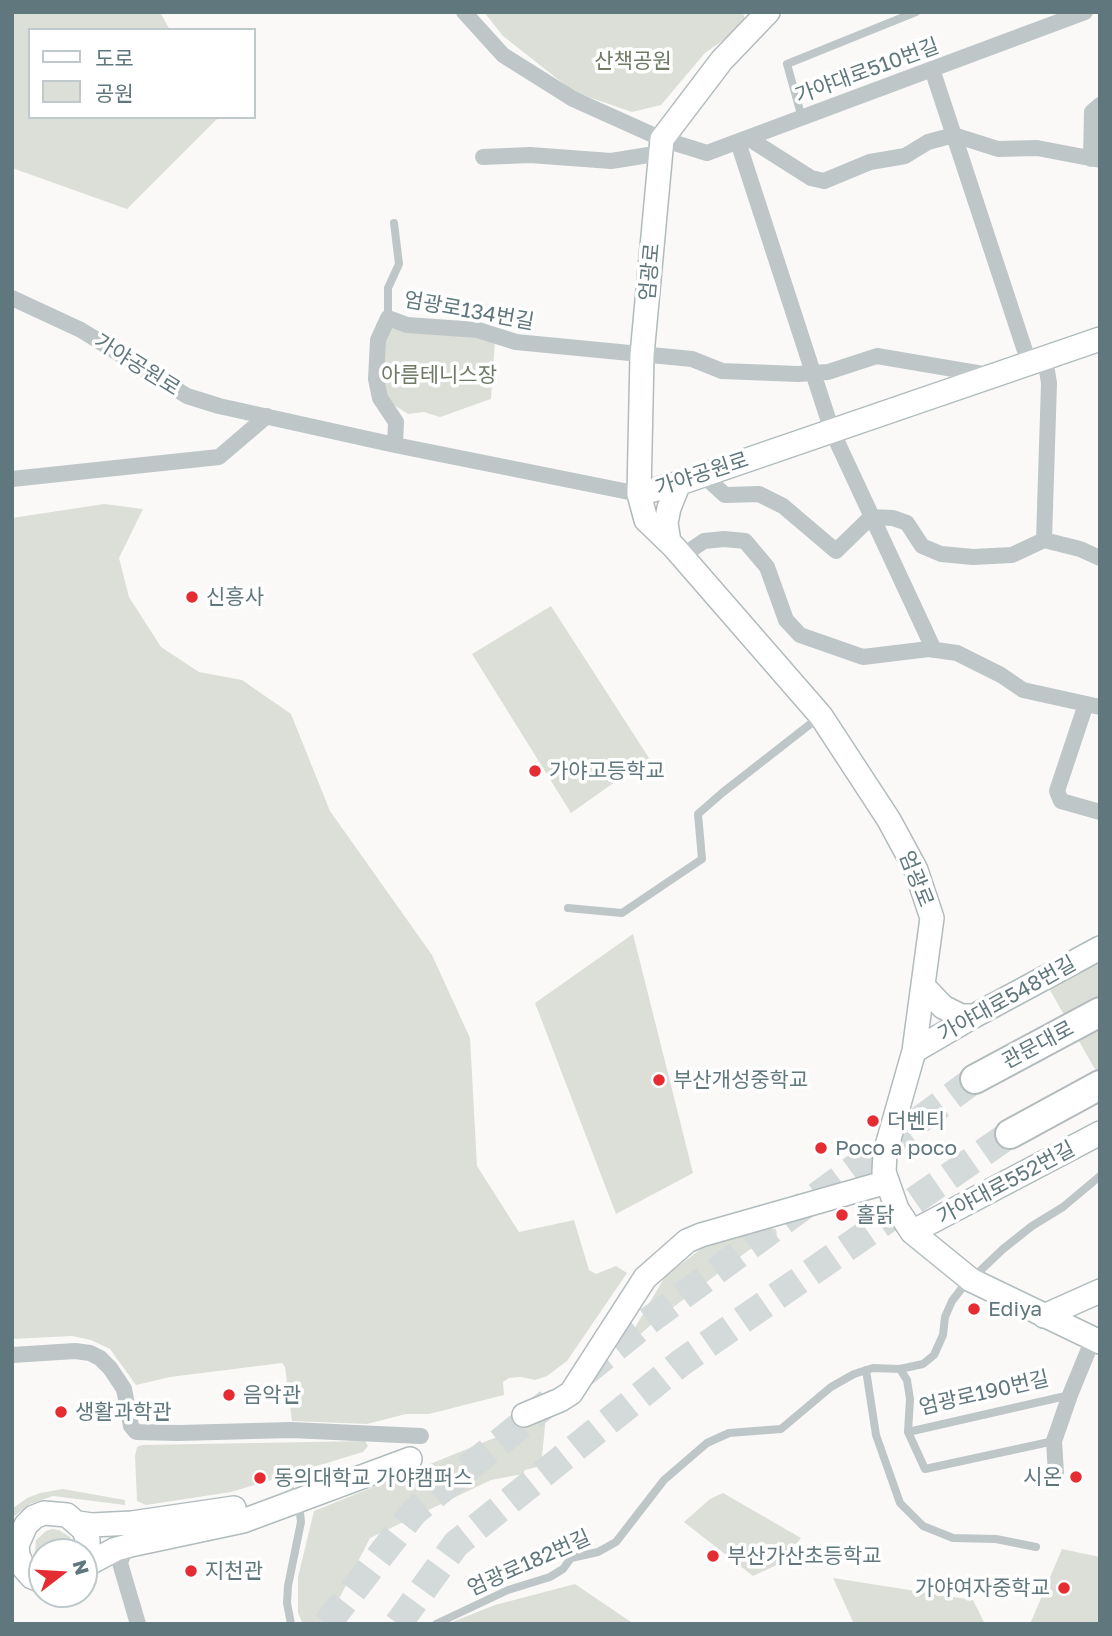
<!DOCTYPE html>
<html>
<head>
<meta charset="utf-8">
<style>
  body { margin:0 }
  #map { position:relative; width:1112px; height:1636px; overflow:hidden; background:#faf9f8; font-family:"Golos Text","Noto Sans KR",sans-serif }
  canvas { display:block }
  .frame { position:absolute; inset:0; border:14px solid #60787d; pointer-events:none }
  .legend { position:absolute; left:28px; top:28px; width:228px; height:91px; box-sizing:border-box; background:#fff; border:2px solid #bfc9cb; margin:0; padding:9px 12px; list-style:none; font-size:21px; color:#60787d }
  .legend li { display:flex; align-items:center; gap:14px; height:35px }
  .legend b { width:35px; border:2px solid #bfc9cb }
  .north { position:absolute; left:28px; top:1538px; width:70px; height:70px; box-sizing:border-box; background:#fff; border:2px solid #bfc9cb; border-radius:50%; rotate:73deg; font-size:19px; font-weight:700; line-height:28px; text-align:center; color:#60787d }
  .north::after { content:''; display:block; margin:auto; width:24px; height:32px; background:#e52c33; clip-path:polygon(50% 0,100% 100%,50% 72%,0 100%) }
</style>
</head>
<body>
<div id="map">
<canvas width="1112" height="1636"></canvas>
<div class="frame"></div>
<ul class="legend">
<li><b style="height:9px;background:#fff"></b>도로</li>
<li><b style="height:19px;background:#dcdfd7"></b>공원</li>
</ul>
<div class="north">N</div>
</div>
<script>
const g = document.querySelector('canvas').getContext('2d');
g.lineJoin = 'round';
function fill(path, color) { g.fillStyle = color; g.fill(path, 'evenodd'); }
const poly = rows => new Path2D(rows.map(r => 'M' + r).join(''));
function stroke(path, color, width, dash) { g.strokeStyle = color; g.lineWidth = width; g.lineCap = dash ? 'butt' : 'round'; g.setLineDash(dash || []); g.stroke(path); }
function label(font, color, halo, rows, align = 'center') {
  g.font = font + ' "Golos Text","Noto Sans KR",sans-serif'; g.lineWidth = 7; g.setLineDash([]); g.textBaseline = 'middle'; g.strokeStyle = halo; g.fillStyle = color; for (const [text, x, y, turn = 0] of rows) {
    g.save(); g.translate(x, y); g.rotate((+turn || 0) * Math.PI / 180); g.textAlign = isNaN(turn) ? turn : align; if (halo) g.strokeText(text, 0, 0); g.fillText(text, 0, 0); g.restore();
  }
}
fill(poly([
  [12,12,160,12,170,30,30,30,30,117,219,117,127,209,12,168],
  [484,12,743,12,746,24,705,53,661,105,632,112,574,92,503,36],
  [390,328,495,340,491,399,440,417,424,412,408,414,389,402,383,393,383,343],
  [104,504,143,509,119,558,129,597,161,647,199,672,242,680,291,714,330,811,432,955,470,1038,477,1166,519,1232,574,1220,589,1270,596,1274,616,1266,627,1273,567,1361,547,1376,535,1380,521,1377,509,1378,503,1382,504,1395,429,1414,406,1414,367,1424,292,1421,285,1367,282,1363,170,1377,136,1385,110,1349,91,1340,72,1336,12,1339,12,518],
  [551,606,649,758,571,813,472,654],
  [633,934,693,1173,616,1214,535,1003],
  [1100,957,1100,1078,1047,985],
  [770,1228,776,1229,777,1235,749,1250,655,1321,620,1353,666,1275,705,1246],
  [546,1417,541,1466,525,1470,523,1474,491,1480,370,1538,338,1601,337,1624,303,1624,298,1613,298,1577,314,1511],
  [365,1441,368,1446,363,1452,231,1492,146,1505,137,1501,135,1456,137,1447,142,1445],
  [63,1489,125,1500,125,1505,53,1496,30,1504,12,1518,12,1509,27,1498,40,1493],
  [723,1493,801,1538,783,1562,753,1576,684,1522,710,1499],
  [52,1529,59,1530,70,1537,73,1552,42,1552,42,1564,35,1553,36,1540,46,1531],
  [1062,1549,1100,1557,1100,1624,1030,1624],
  [833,1578,973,1600,985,1624,854,1624],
  [575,1584,634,1624,447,1624,495,1605]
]), '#dcdfd7');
stroke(poly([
  [583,1374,647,1322,975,1079],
  [327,1624,414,1512,549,1402],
  [398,1624,456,1544,682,1362,1010,1134]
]), '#d4d9d9', 28, [28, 14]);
const secondary = poly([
  [768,12,722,60,662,139,642,355,639,494,646,520,674,547,821,716,889,820,916,870,932,918,914,1051,885,1153,884,1172,897,1209,912,1232,971,1280,1100,1342],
  [639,494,683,482,1100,339],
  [669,542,666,523,669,508,679,483],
  [924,987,943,1007,961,1016,974,1016],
  [914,1051,974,1016,1100,948],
  [912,1232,1100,1133],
  [1044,1316,1100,1291],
  [524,1415,560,1400,571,1393,645,1278,687,1241,701,1235,887,1182],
  [78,1523,92,1525,132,1523,234,1508],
  [84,1566,116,1549,135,1544,243,1521,410,1459],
  [42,1581,32,1577,24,1568,18,1556,17,1545,26,1525,34,1517,44,1513,67,1515,83,1529,88,1540,88,1552,84,1565]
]);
const highway = poly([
  [975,1079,1100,1012],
  [1010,1134,1100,1085]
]);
stroke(secondary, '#b1bbbd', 26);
stroke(highway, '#b4bbbd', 32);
stroke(poly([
  [802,118,787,64,916,12],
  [388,318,388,288,399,264,394,223],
  [568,908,622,913,702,859,698,814,722,793,818,718],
  [900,1369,907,1380,910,1399,908,1432,925,1469,1054,1441],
  [866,1370,876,1435,900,1503,923,1526,953,1538,996,1539,1036,1547],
  [908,1432,1070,1395],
  [290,1489,300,1513,301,1522,288,1586,287,1603,291,1624],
  [436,1624,508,1590,550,1577,563,1569,571,1558,598,1552,616,1542,664,1480,707,1443,729,1433,781,1429,831,1387,854,1374,873,1368,900,1369,923,1364,934,1355,943,1335,945,1317,952,1301,962,1288,1003,1249,1032,1226,1063,1207,1100,1176]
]), '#bec6c8', 8);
stroke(poly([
  [464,12,503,55,573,99,662,139,707,153,1085,12],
  [932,69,1029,363],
  [748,138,811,178,824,181,870,162,905,156,928,142,954,135,998,149,1037,148,1100,160],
  [738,142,832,431,934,650],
  [483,157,530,155,611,161,661,153],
  [1091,159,1092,112,1100,105],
  [12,298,81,330,187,396,219,406,395,445,639,494],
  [395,445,396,422,380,398,376,379,378,340,388,318,407,325,478,330,516,342,692,359,722,371,798,374,828,372,877,356,989,375],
  [703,475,725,495,759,494,783,506,836,551,871,517,893,518,907,523,922,546,941,554,973,557,1012,555,1044,540,1080,549,1100,558],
  [12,479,219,457,267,416],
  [1044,540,1049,383,1045,358],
  [682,556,704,541,724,539,745,541,767,567,786,620,800,635,863,657,929,649,957,653,1001,675,1023,690,1100,707],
  [1086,704,1057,791,1061,801,1100,812],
  [12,1355,75,1351,90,1353,100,1358,110,1368,124,1389,131,1426,136,1432,179,1433,291,1430,421,1436],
  [1056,1474,1054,1441,1070,1395,1093,1339],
  [135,1544,124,1552,120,1563,138,1624]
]), '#bec6c8', 16);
stroke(secondary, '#fff', 23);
stroke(highway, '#fff', 28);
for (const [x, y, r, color] of [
  [192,597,7,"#e52c33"],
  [535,771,7,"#e52c33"],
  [659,1080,7,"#e52c33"],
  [873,1121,7,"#e52c33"],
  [821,1148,7,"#e52c33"],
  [842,1215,7,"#e52c33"],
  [974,1309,7,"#e52c33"],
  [229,1395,7,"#e52c33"],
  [61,1412,7,"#e52c33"],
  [1076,1477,7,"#e52c33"],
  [260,1478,7,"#e52c33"],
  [713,1556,7,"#e52c33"],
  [191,1571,7,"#e52c33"],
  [1064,1588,7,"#e52c33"]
]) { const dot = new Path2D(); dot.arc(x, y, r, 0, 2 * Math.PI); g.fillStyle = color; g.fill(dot); stroke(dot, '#fff', 2.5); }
label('21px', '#6e7a64', '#fff', [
  ["산책공원",633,61],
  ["아름테니스장",439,375]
]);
label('21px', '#60787d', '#fff', [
  ["가야대로510번길",867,71,-20],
  ["엄광로",650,272,-85],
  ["엄광로134번길",469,311,10],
  ["가야공원로",137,365,32],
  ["가야공원로",702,474,-18],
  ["엄광로",916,879,68],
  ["가야대로548번길",1007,999,-29],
  ["관문대로",1038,1045,-28],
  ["가야대로552번길",1006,1183,-28],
  ["엄광로190번길",984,1393,-13],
  ["엄광로182번길",529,1563,-24]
]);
label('21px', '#60787d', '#fff', [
  ["신흥사",206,597],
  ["가야고등학교",549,771],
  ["부산개성중학교",673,1080],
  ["더벤티",887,1121],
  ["Poco a poco",835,1148],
  ["홀닭",856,1215],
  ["Ediya",988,1309],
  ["음악관",243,1395],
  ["생활과학관",75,1412],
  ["시온",1062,1477,"right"],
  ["동의대학교 가야캠퍼스",274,1478],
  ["부산가산초등학교",727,1556],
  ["지천관",205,1571],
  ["가야여자중학교",1050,1588,"right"]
], 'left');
</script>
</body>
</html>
